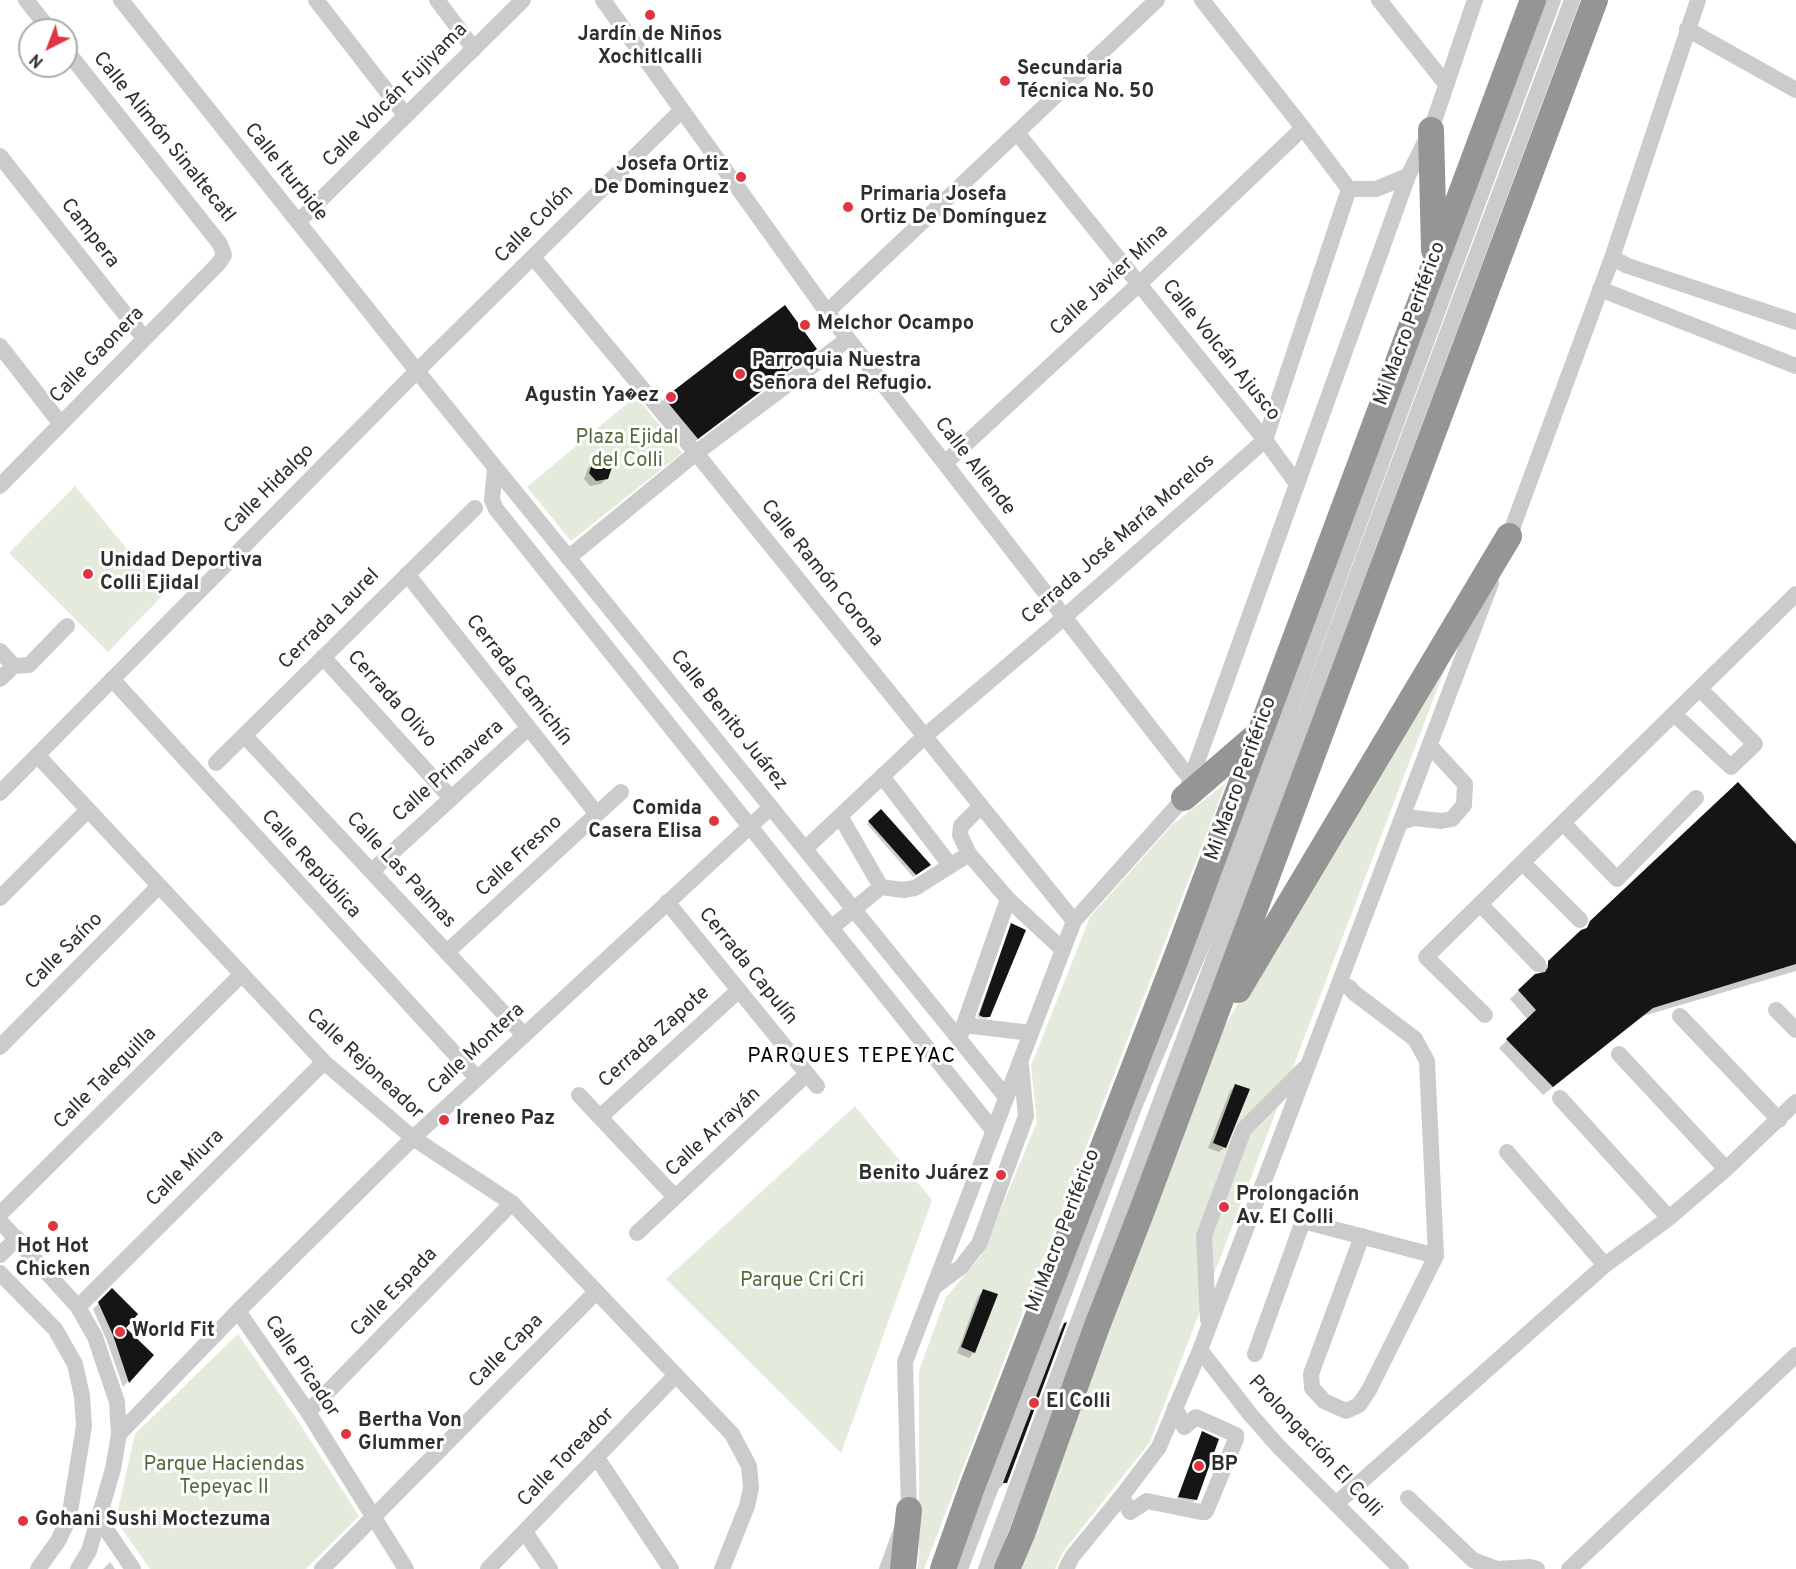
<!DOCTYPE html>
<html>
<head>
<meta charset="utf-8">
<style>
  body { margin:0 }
  #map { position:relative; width:1796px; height:1569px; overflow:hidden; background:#fff; font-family:Overpass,sans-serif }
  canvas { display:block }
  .north { position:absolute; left:18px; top:18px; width:60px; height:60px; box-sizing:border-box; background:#fff; border:2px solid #ababab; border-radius:50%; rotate:222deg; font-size:16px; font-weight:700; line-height:24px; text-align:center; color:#2e2e2e }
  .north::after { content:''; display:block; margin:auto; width:21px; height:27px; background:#e13443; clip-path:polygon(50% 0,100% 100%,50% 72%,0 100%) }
</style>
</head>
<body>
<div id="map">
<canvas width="1796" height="1569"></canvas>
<div class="north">N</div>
</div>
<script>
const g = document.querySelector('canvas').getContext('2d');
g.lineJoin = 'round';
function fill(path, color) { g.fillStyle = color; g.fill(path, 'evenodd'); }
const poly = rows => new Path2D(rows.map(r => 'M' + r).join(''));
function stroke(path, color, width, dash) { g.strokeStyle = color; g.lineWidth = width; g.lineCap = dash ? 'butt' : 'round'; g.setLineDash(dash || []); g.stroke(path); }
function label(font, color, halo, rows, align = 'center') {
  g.font = font + ' Overpass,sans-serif'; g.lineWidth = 6; g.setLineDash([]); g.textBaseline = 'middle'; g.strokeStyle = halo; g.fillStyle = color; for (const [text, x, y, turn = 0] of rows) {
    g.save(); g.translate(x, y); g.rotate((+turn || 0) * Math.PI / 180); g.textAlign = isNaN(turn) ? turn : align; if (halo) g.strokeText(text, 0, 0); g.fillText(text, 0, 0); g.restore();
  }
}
fill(poly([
  [636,396,682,453,571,541,527,487],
  [75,486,164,594,108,652,9,553],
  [1459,632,1150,1442,1063,1552,1055,1569,1017,1569,1223,1029],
  [1226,783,924,1569,917,1569,919,1559,919,1371,946,1297,982,1255,1037,1122,1031,1066,1090,917,1173,824],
  [855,1106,932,1200,841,1453,666,1279],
  [238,1334,298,1421,359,1516,306,1569,150,1569,117,1522,118,1510,135,1434]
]), '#e5ebdc');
fill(poly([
  [784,307,815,349,803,360,685,449,653,411,665,399],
  [594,462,607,478,601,484,590,486,584,479,588,468],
  [881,811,927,867,913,877,867,824],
  [1796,839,1796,971,1643,1016,1543,1095,1499,1048,1528,1020,1510,999,1535,975,1540,974,1540,971,1591,923,1793,842],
  [1011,925,988,1017,986,1019,977,1017],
  [1235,1086,1225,1147,1219,1152,1208,1148,1230,1091],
  [112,1290,124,1328,152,1356,123,1387,107,1341,93,1309],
  [984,1290,974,1352,969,1358,957,1353,978,1296],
  [1065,1324,1006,1482,996,1491,1056,1333],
  [1202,1433,1195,1500,1193,1502,1177,1499],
  [110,1562,115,1569,103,1569]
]), '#0003');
fill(poly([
  [785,305,817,349,698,439,664,398],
  [605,460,612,467,608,479,596,481,589,473,593,461],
  [1738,782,1796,844,1796,964,1653,1008,1553,1087,1506,1039,1536,1010,1518,990,1535,974,1545,972,1548,967,1548,961,1581,930,1587,928,1590,921],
  [881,809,931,865,916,875,868,821],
  [1011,923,1026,930,990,1017,983,1017,979,1015],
  [1235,1084,1250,1089,1226,1148,1213,1143],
  [112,1288,138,1314,126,1328,154,1355,129,1383,113,1335,98,1302],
  [983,1289,998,1294,975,1353,961,1347],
  [1067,1322,1007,1483,1003,1483,1064,1323],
  [1202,1431,1219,1439,1197,1500,1178,1497]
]), '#151515');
stroke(poly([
  [26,0,50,30],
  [121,0,417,371,1006,1097],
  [316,0,406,116],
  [437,0,474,49],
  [603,0,827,312,1184,771,1191,778],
  [1202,0,1303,128,1349,189],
  [1379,0,1445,83],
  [1687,29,1796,90],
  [1018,134,1265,440,1297,484],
  [0,156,144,338],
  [1349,189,1376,189,1408,176],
  [298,222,523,0],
  [533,257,696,453,1074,921],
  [1612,258,1628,266,1796,322],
  [1600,289,1796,366],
  [827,312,1157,0],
  [0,346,61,424],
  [945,463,1139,284,1303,128],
  [495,468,492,500,496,509,993,1130],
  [0,486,219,263,224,255,220,244,66,50],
  [1506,545,1612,258,1698,0],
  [568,558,696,453,848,339],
  [407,574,597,814],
  [0,651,14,666],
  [323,657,451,798],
  [0,679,14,666,29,665,67,626],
  [112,679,477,1078],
  [1674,714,1731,767,1755,744,1700,689],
  [244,735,524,1035],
  [37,755,324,1062,413,1138,512,1203,732,1434,749,1466,751,1488,747,1506,722,1569],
  [216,763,475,508],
  [882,776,950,865],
  [0,793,417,371,682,110],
  [981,806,961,826,960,835,969,854,1008,899,1063,950],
  [840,816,881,887,903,890,915,888,969,854],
  [1401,822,1414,818,1441,821,1452,819,1464,805,1465,784,1430,746],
  [1563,823,1617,879,1696,798],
  [805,849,925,736,1053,627,1265,440,1349,189],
  [1523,863,1580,920],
  [372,871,528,728],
  [0,898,88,810],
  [667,902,817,1086],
  [1480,904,1538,964],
  [831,928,881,887],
  [447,952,621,792],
  [1340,983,1350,988,1353,992,1415,1039,1427,1061,1436,1256,1369,1390,1359,1405,1346,1411,1324,1401,1312,1388,1311,1374,1362,1236],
  [1776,1010,1796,1030],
  [1485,1015,1426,957,1796,594],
  [1680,1016,1779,1120],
  [964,1025,1031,1033],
  [959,1039,1008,899],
  [0,1047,159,886],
  [1619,1054,1726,1169],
  [579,1095,675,1197],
  [1560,1098,1669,1218],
  [600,1117,739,990],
  [1507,1152,1605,1265],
  [0,1214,242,974],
  [0,1221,78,1307,95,1337,117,1402,119,1434,113,1469,89,1551,78,1569],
  [637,1233,807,1074],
  [0,1255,17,1238],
  [0,1273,55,1329,75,1364,82,1396,84,1426,69,1518,58,1541,38,1569],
  [934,1287,961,1267,979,1244,1026,1116,1021,1065],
  [78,1307,324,1062],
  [238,1311,308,1412,406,1569],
  [1208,1320,1204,1236,1244,1129,1304,1069],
  [1200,1350,1250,1414,1278,1446,1401,1569],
  [1255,1354,1303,1221,1436,1256],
  [308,1412,512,1203],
  [119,1434,238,1311,413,1138,771,807],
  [597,1458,671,1569],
  [1122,1496,1130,1512,1147,1501,1201,1512,1205,1512,1207,1509,1236,1439,1236,1435,1196,1417,1184,1427,1175,1407],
  [1408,1498,1473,1560,1497,1569,1530,1567,1537,1569],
  [1337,1503,1605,1265,1669,1218,1726,1169,1796,1102],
  [99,1519,133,1569],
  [525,1532,550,1569],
  [322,1569,596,1292],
  [488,1569,675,1376],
  [887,1569,909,1510,905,1362,1074,921,1184,798,1408,176,1431,130,1475,0],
  [960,1569,1134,1107,1208,930,1553,0],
  [986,1569,1572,0],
  [1066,1569,1072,1557,1122,1496,1159,1447,1200,1350,1491,583],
  [1569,1569,1796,1355]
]), '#cbcbcb', 16);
stroke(poly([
  [1431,130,1434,250],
  [1184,798,1257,735],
  [1238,990,1509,536],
  [903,1569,909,1510],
  [943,1569,972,1487,1178,953,1533,0],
  [1007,1569,1022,1534,1097,1326,1141,1213,1595,0]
]), '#959595', 26);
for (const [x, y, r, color] of [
  [650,15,6,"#e13443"],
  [1005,81,6,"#e13443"],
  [741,177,6,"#e13443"],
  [848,207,6,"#e13443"],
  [805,325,6,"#e13443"],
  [740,374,6,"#e13443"],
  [671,397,6,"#e13443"],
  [88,574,6,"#e13443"],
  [714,821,6,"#e13443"],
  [444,1120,6,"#e13443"],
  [1001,1175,6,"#e13443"],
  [1224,1207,6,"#e13443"],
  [53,1226,6,"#e13443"],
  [120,1332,6,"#e13443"],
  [1034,1403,6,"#e13443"],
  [346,1434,6,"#e13443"],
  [1199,1466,6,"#e13443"],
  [23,1521,6,"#e13443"]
]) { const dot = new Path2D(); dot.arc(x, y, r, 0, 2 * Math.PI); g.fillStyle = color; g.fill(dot); stroke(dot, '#fff', 2); }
label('bold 20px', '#2e2e2e', '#fff', [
  ["Jardín de Niños",650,36,"center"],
  ["Xochitlcalli",650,59,"center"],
  ["Secundaria",1017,70],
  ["Técnica No. 50",1017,93],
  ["Josefa Ortiz",729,166,"right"],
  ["De Dominguez",729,189,"right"],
  ["Primaria Josefa",860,196],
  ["Ortiz De Domínguez",860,219],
  ["Melchor Ocampo",817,325],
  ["Parroquia Nuestra",752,362],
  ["Señora del Refugio.",752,385],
  ["Agustin Ya�ez",659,397,"right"],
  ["Unidad Deportiva",100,562],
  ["Colli Ejidal",100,585],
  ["Comida",702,810,"right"],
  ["Casera Elisa",702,833,"right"],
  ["Ireneo Paz",456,1120],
  ["Benito Juárez",989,1175,"right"],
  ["Prolongación",1236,1196],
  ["Av. El Colli",1236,1219],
  ["Hot Hot",53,1248,"center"],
  ["Chicken",53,1271,"center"],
  ["World Fit",132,1332],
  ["El Colli",1046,1403],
  ["Bertha Von",358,1422],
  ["Glummer",358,1445],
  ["BP",1211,1466],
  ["Gohani Sushi Moctezuma",35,1521]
], 'left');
label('20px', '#2e2e2e', '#fff', [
  ["Calle Volcán Fujiyama",396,96,-45],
  ["Calle Alimón Sinaltecatl",163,138,51],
  ["Calle Iturbide",285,173,51],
  ["Calle Colón",535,225,-45],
  ["Campera",89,234,52],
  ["Calle Javier Mina",1110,281,-43],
  ["Mi Macro Periférico",1411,324,-70],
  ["Calle Volcán Ajusco",1220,351,51],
  ["Calle Gaonera",98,356,-46],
  ["Calle Allende",974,467,52],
  ["Calle Hidalgo",270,490,-45],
  ["Cerrada José María Morelos",1119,540,-41],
  ["Calle Ramón Corona",821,574,51],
  ["Cerrada Laurel",330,620,-45],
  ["Cerrada Camichín",518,681,52],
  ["Cerrada Olivo",391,700,48],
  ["Calle Benito Juárez",728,721,51],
  ["Calle Primavera",449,772,-42],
  ["Mi Macro Periférico",1242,779,-70],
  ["Calle Fresno",520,857,-43],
  ["Calle República",310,865,48],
  ["Calle Las Palmas",400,871,47],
  ["Calle Saíno",65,952,-45],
  ["Cerrada Capulín",747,967,51],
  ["Cerrada Zapote",655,1038,-42],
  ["Calle Montera",477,1050,-43],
  ["Calle Rejoneador",364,1065,43],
  ["Calle Taleguilla",106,1079,-45],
  ["Calle Arrayán",714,1133,-43],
  ["Calle Miura",186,1169,-45],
  ["Mi Macro Periférico",1064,1231,-69],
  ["Calle Espada",395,1293,-46],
  ["Calle Capa",507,1352,-45],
  ["Calle Picador",301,1367,56],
  ["Prolongación El Colli",1314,1447,47],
  ["Calle Toreador",567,1458,-46]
]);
label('20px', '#52693d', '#fff', [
  ["Plaza Ejidal",627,439],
  ["del Colli",627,462],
  ["Parque Cri Cri",802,1282],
  ["Parque Haciendas",224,1466],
  ["Tepeyac II",224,1489]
]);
g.letterSpacing = '1.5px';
label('21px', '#000', '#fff', [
  ["PARQUES TEPEYAC",852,1058]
]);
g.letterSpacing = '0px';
</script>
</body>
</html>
